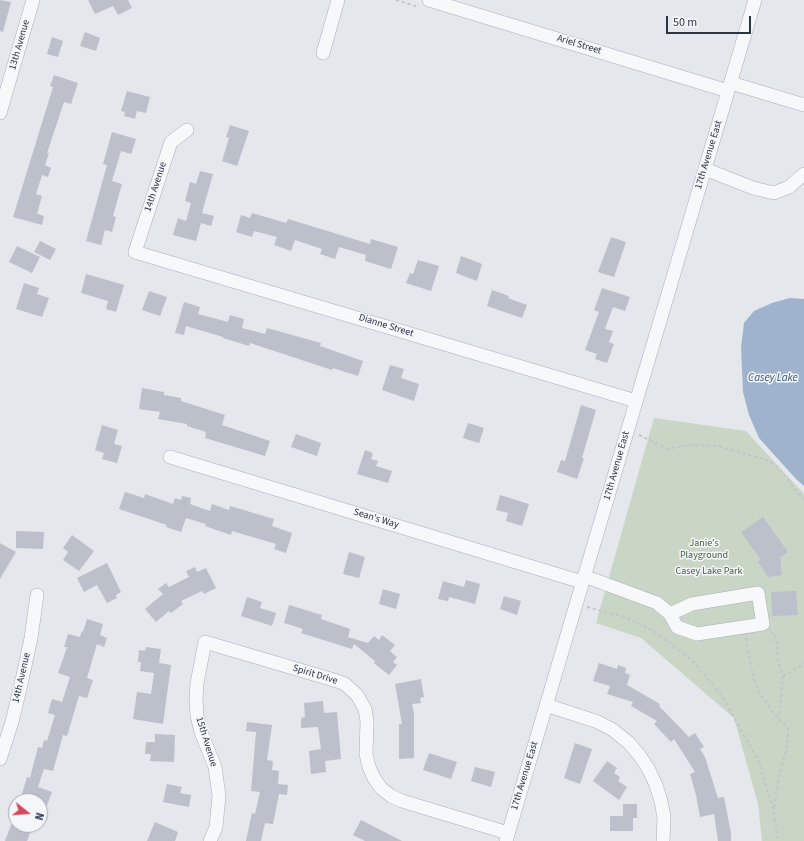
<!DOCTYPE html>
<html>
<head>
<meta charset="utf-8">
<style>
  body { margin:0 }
  #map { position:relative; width:804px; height:841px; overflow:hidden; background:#e4e7ec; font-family:"Source Sans 3",sans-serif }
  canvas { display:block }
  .north { position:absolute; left:8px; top:793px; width:40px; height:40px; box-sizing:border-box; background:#f4f6f9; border:1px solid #a4a8b1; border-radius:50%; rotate:107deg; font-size:11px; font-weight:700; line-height:16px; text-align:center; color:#2b3445 }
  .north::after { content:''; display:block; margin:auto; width:14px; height:18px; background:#d1495b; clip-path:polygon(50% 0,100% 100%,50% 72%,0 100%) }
  .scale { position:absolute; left:666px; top:16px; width:85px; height:18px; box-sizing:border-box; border:2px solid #2b3445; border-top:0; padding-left:5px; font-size:12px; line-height:14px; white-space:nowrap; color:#2b3445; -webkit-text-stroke:3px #f4f6f9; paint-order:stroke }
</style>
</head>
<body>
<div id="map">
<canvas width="804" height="841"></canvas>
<div class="north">N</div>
<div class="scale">50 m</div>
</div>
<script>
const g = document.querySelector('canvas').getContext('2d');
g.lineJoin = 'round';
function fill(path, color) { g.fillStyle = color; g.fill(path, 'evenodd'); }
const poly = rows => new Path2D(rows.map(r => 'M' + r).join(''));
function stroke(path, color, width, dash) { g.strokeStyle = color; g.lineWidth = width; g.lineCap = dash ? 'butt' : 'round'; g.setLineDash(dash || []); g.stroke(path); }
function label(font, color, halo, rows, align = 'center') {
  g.font = font + ' "Source Sans 3",sans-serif'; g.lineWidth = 3; g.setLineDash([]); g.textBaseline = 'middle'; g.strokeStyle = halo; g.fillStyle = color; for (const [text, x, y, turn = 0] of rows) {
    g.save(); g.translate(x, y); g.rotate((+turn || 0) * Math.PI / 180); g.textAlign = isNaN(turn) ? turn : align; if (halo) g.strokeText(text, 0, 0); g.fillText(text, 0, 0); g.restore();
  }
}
fill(poly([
  [654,418,746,431,804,494,804,841,762,841,758,804,734,718,641,638,596,623]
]), '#c9d6c5');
fill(poly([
  [790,298,804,299,804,486,796,479,759,438,749,415,743,392,741,348,744,323,754,311,772,303]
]), '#9fb4cc');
fill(poly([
  [0,0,11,2,3,32,0,31],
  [88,0,128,0,132,8,118,15,113,6,95,14],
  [85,32,100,38,96,51,80,46],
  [52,37,63,41,58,57,47,54],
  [54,75,78,83,71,104,64,102,47,153,49,153,45,165,51,168,48,177,42,175,36,194,42,196,37,214,44,216,42,225,13,217,53,87,50,86],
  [127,91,150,97,146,113,137,111,135,119,124,116,125,112,121,111],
  [230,125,249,131,237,166,222,161,229,138,226,137],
  [112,132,136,139,131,154,121,151,112,181,122,184,113,216,116,217,112,232,105,230,101,245,86,241,107,165,103,164],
  [200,171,213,174,202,213,214,216,211,226,201,223,196,241,173,235,178,218,186,221,191,203,185,201,190,182,196,184],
  [252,213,286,223,288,219,370,244,371,239,398,247,391,269,365,261,366,255,339,247,335,259,320,254,322,249,295,240,291,251,274,245,277,237,254,231,252,237,236,232,241,215,250,218],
  [611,237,626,242,614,277,598,272],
  [40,241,56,249,50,260,34,252],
  [17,246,40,257,32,273,9,262],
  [461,256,482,264,477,281,456,273],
  [418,260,439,266,431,291,406,283,410,273,413,274],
  [86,274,124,285,116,312,106,309,108,301,81,293],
  [24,283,39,288,37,294,49,298,42,317,16,309],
  [602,288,630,297,625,311,613,307,605,329,613,331,609,342,614,344,607,363,595,359,597,354,585,350,599,312,594,310],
  [492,290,509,296,508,298,527,305,522,318,487,306],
  [149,291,167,297,160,316,142,310],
  [184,302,200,307,198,314,228,322,230,315,244,319,242,328,265,334,267,328,321,343,320,346,363,361,358,376,333,368,332,370,250,343,249,346,223,338,223,337,186,326,184,335,175,333],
  [390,365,404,369,401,378,419,384,414,401,382,390],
  [142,388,164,392,164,395,181,398,181,401,225,415,222,425,270,441,265,456,205,438,206,432,187,426,187,424,158,419,160,412,139,409],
  [581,405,596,410,582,458,584,458,577,479,557,472,561,460,565,461],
  [468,423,484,428,479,443,463,438],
  [102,425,118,430,114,444,122,446,117,463,102,459,104,453,95,450],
  [296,434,321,443,317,456,291,447],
  [365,450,373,453,371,459,378,461,376,466,392,471,388,483,357,474],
  [125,492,144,498,145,494,173,504,175,498,181,500,182,496,191,498,190,504,210,511,212,504,229,510,230,506,274,519,272,526,292,533,286,553,274,549,276,544,232,531,231,535,205,526,206,524,186,518,181,532,166,527,167,525,119,509],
  [500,495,529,504,522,526,506,521,508,513,496,510],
  [763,517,788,552,780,557,782,575,768,577,758,562,761,560,741,532],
  [16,531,44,532,43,549,16,548],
  [72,535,94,551,79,571,63,560,68,552,63,548],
  [0,543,16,552,0,579],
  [349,552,365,557,359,578,343,574],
  [107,563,121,592,116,595,117,598,107,603,97,585,84,592,77,578],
  [195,567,197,572,206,568,216,588,204,594,202,591,181,601,183,604,171,613,169,611,156,622,145,609,163,594,158,589,166,583,169,587,189,577,186,571],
  [466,580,480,584,475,604,449,597,448,601,438,599,443,581,464,587],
  [383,589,400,594,396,609,379,604],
  [796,591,798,615,772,616,771,592],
  [504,596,521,601,517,615,500,609],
  [247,597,262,602,260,608,276,613,272,626,241,616],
  [289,605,322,615,321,619,350,629,348,637,368,643,374,636,379,640,382,635,395,645,390,651,397,657,393,662,397,665,389,675,374,663,375,661,354,644,352,649,301,633,303,629,284,623],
  [87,619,103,624,100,635,107,638,104,647,97,644,87,678,93,680,87,698,79,696,67,736,63,735,53,771,44,769,38,787,52,792,41,822,40,821,40,801,24,801,25,796,22,794,27,777,30,778,38,747,42,748,44,740,47,741,55,715,48,713,52,699,62,702,70,677,58,673,67,647,64,647,68,634,80,637,82,631,83,632],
  [146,647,161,649,159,663,171,665,163,724,133,719,137,692,151,694,154,673,140,671,141,662,138,662,139,650,145,651],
  [599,663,617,669,618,665,626,668,625,673,630,675,627,685,660,704,659,706,689,737,695,733,704,747,700,749,705,757,718,798,724,797,731,833,731,841,718,841,714,814,700,817,696,795,690,774,695,772,674,739,671,742,654,724,657,721,631,706,633,702,607,694,610,686,593,681],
  [421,679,424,697,420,698,421,703,412,704,414,713,414,758,399,759,399,724,402,724,395,684],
  [323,701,324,713,337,712,341,759,325,761,326,772,311,774,309,751,321,749,318,727,301,728,301,718,305,717,304,703],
  [247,722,272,725,267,760,273,761,272,770,279,771,278,784,288,785,287,795,279,794,273,824,265,823,261,841,246,841,252,813,255,814,260,792,251,791,256,732,246,731],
  [155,734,175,735,174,762,150,761,151,754,145,754,146,742,155,742],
  [575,743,592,749,580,784,564,778],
  [429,753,457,762,451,779,423,770],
  [607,761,617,768,614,773,620,777,618,781,627,787,619,800,593,781],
  [475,767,495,772,491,787,471,781],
  [167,784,182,787,180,793,191,795,189,807,163,802],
  [623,804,637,804,637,818,633,818,633,831,610,831,610,816,623,816],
  [361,820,402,841,365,841,353,835],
  [155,822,178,832,175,841,147,841],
  [11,825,33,825,27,841,5,841]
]), '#bbc0ca');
const minor = poly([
  [429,0,728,91],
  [323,53,338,0],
  [731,83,804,105],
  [0,113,33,0],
  [187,130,171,142,135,252,636,401],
  [705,169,753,188,774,193,789,187,804,174],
  [170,457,582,582],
  [584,576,657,603,670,614,677,627,697,634,763,624,758,593,692,604,670,614],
  [546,705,598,722,613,730,629,743,640,756,649,770,656,785,661,801,664,817,663,841],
  [0,759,12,722,22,680,31,638,37,595],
  [210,841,216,827,219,796,215,767,201,732,197,716,196,699,197,683,205,642,337,681,345,684,357,695,365,709,367,721,366,754,369,767,374,778,381,788,391,796,402,801,508,833],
  [506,841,755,0]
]);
stroke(minor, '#a9aeb7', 14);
stroke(poly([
  [396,0,419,7],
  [639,435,668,449,690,445,717,446,770,461,781,471,804,500],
  [587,607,625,617,652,630,692,660,722,696,759,762,774,812,778,841],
  [770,631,776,637,778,660,783,676,779,719],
  [746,638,753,676,759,693,776,716,788,728,787,747,779,775,774,810],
  [783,676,803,665,804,662]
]), '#c2c5cb', 2, [3, 3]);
stroke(minor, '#f7f8fa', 13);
label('10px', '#2b3445', '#f4f6f9', [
  ["13th Avenue",20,45,-74],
  ["Ariel Street",579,45,17],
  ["17th Avenue East",709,155,-73],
  ["14th Avenue",156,187,-72],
  ["Dianne Street",386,326,17],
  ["17th Avenue East",617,466,-74],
  ["Sean's Way",376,519,17],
  ["Spirit Drive",315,675,17],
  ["14th Avenue",22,678,-77],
  ["15th Avenue",206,742,73],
  ["17th Avenue East",525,776,-73]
]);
label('10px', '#3f6138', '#f4f6f9', [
  ["Janie's",704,544],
  ["Playground",704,556],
  ["Casey Lake Park",709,572]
]);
label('italic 11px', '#34527a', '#f4f6f9', [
  ["Casey Lake",773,379]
]);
</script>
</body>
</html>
